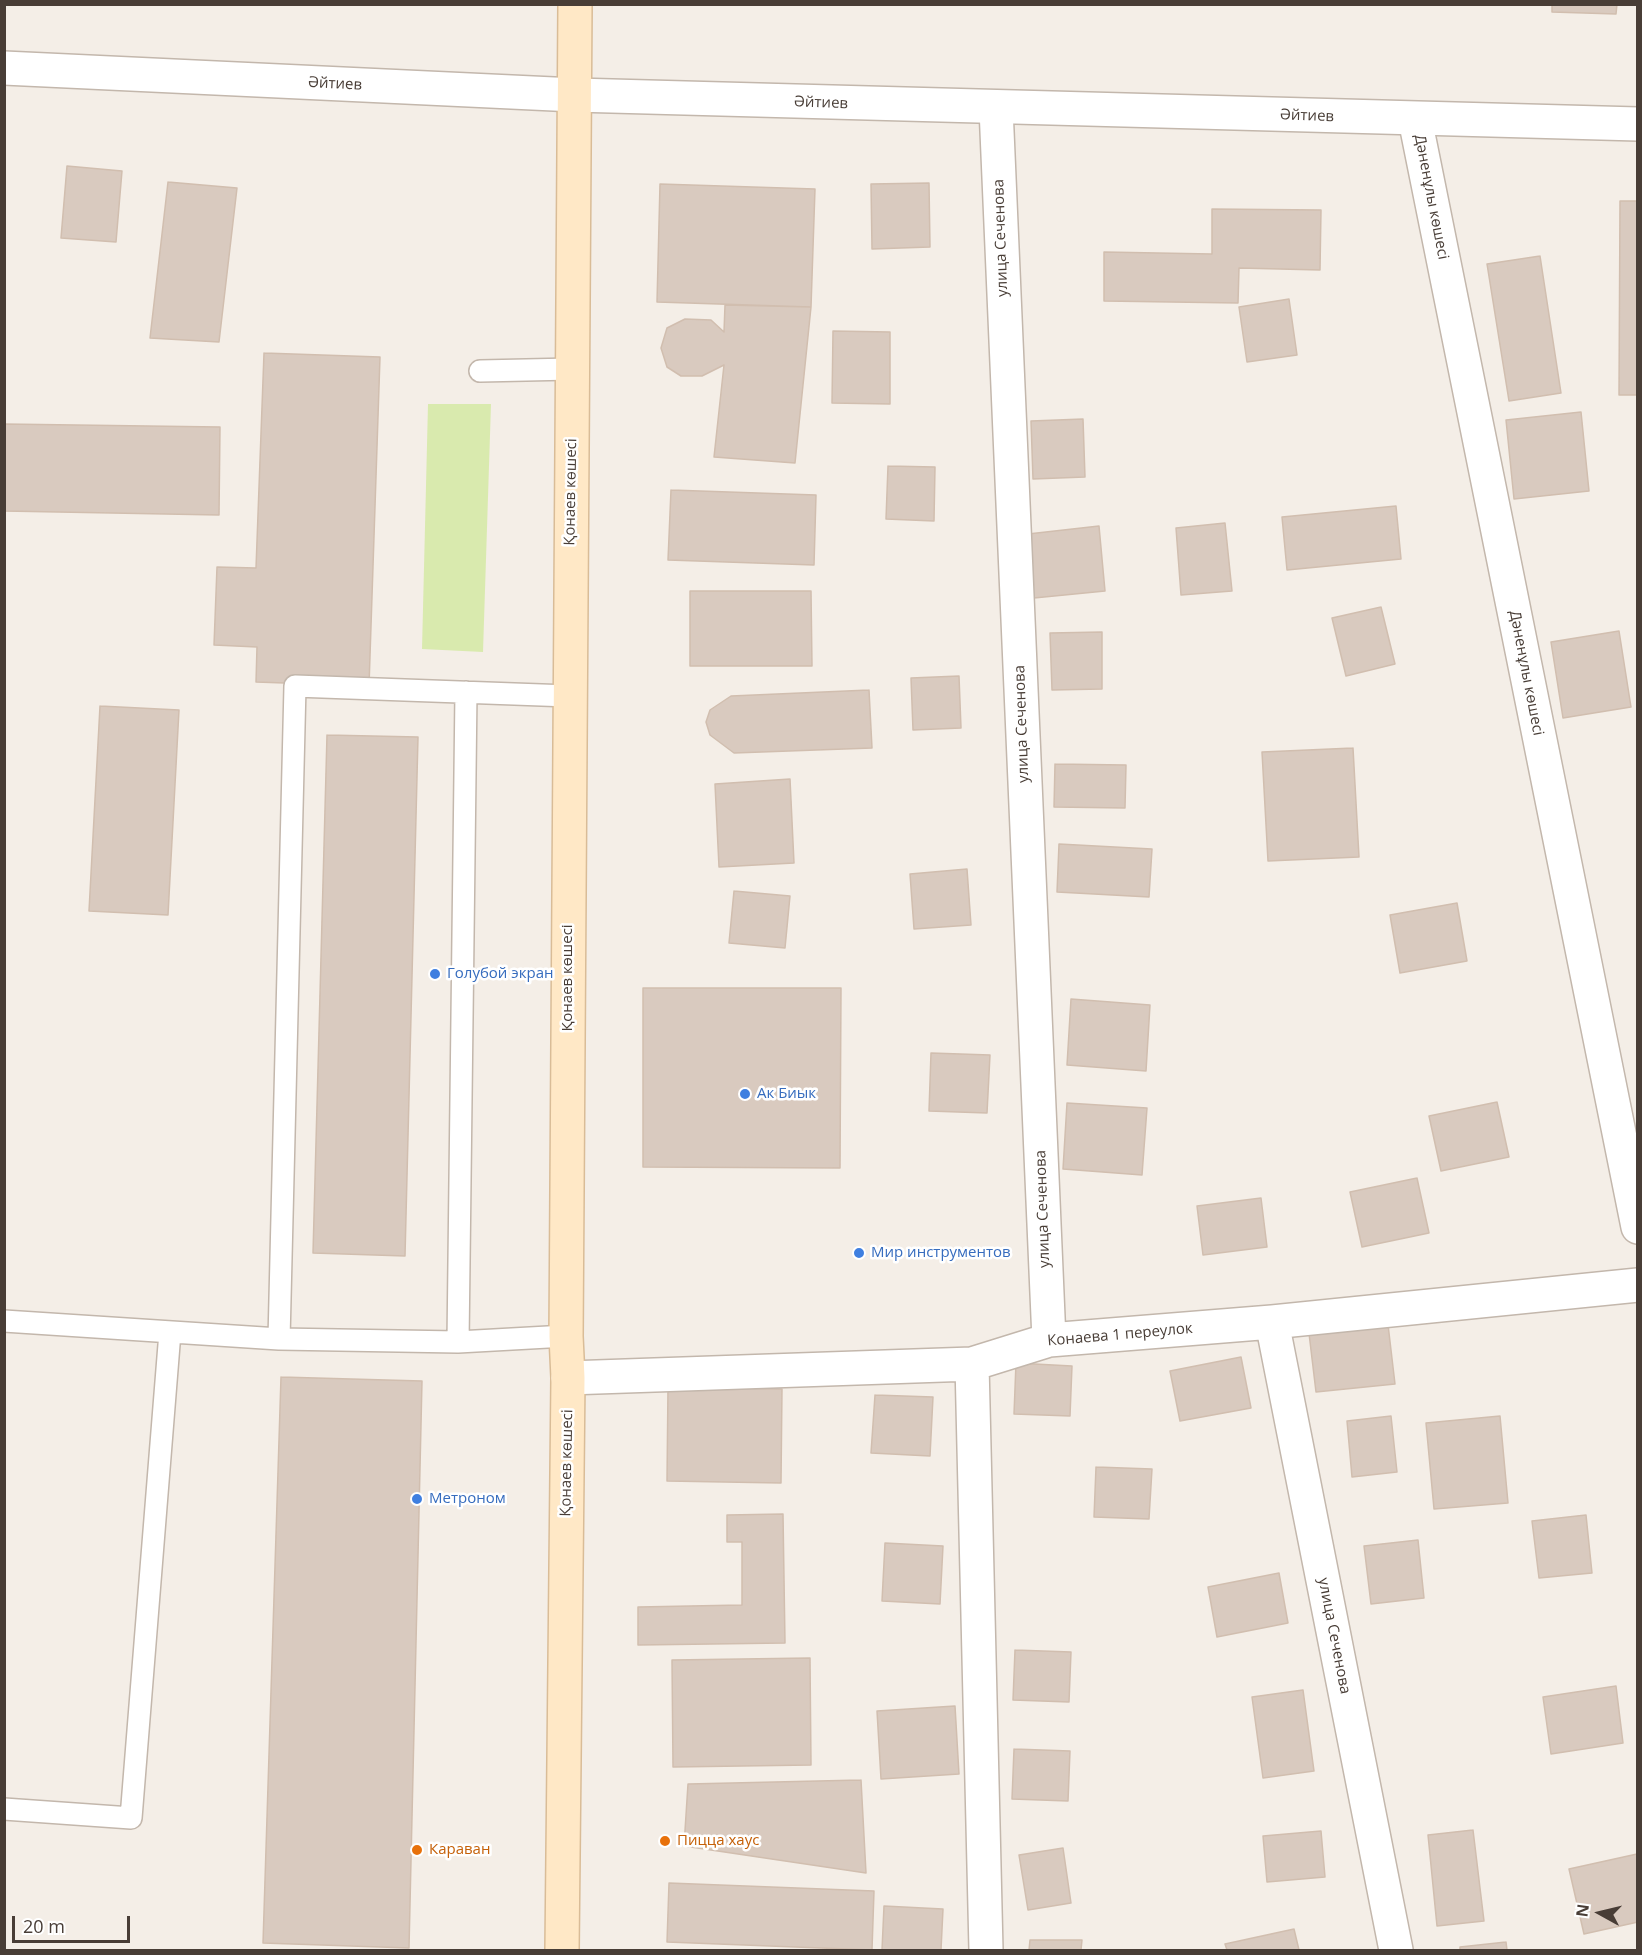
<!DOCTYPE html>
<html>
<head>
<meta charset="utf-8">
<style>
  body { margin:0 }
  #map { position:relative; width:1642px; height:1955px; overflow:hidden; background:#f4eee7; font-family:"Open Sans",sans-serif }
  canvas { display:block }
  .frame { position:absolute; inset:0; border:6px solid #483d36; pointer-events:none }
  .north { position:absolute; left:1570px; top:1883px; width:60px; height:60px; -webkit-text-stroke:4px #fff; paint-order:stroke; rotate:278deg; font-size:16px; font-weight:700; line-height:24px; text-align:center; color:#483d36 }
  .north::after { content:''; display:block; margin:auto; width:21px; height:27px; background:#483d36; clip-path:polygon(50% 0,100% 100%,50% 72%,0 100%) }
  .scale { position:absolute; left:12px; top:1916px; width:118px; height:27px; box-sizing:border-box; border:3px solid #483d36; border-top:0; padding-left:8px; font-size:18px; line-height:21px; white-space:nowrap; color:#483d36; -webkit-text-stroke:4px #fff; paint-order:stroke }
</style>
</head>
<body>
<div id="map">
<canvas width="1642" height="1955"></canvas>
<div class="frame"></div>
<div class="north">N</div>
<div class="scale">20 m</div>
</div>
<script>
const g = document.querySelector('canvas').getContext('2d');
g.lineJoin = 'round';
function fill(path, color) { g.fillStyle = color; g.fill(path, 'evenodd'); }
const poly = rows => new Path2D(rows.map(r => 'M' + r).join(''));
function stroke(path, color, width, dash) { g.strokeStyle = color; g.lineWidth = width; g.lineCap = dash ? 'butt' : 'round'; g.setLineDash(dash || []); g.stroke(path); }
function label(font, color, halo, rows, align = 'center') {
  g.font = font + ' "Open Sans",sans-serif'; g.lineWidth = 5; g.setLineDash([]); g.textBaseline = 'middle'; g.strokeStyle = halo; g.fillStyle = color; for (const [text, x, y, turn = 0] of rows) {
    g.save(); g.translate(x, y); g.rotate((+turn || 0) * Math.PI / 180); g.textAlign = isNaN(turn) ? turn : align; if (halo) g.strokeText(text, 0, 0); g.fillText(text, 0, 0); g.restore();
  }
}
fill(poly([
  [428,404,491,404,483,652,422,649]
]), '#d9eaae');
const building = poly([
  [1552,4,1617,4,1616,14,1552,12,1552,4],
  [67,166,122,171,116,242,61,238,67,166],
  [168,182,237,188,219,342,150,338,168,182],
  [929,183,930,247,872,249,871,184,929,183],
  [660,184,815,189,811,307,657,302,660,184],
  [1620,201,1638,201,1638,395,1619,395,1620,201],
  [1212,209,1321,210,1320,270,1239,268,1238,303,1104,301,1104,252,1212,254,1212,209],
  [1540,256,1561,393,1509,401,1487,264,1540,256],
  [1289,299,1297,355,1247,362,1239,307,1289,299],
  [725,305,811,307,795,463,714,457,724,365,702,376,681,376,667,367,661,348,667,328,685,319,711,320,724,332,725,305],
  [833,331,890,332,890,404,832,403,833,331],
  [264,353,380,357,369,686,256,682,257,647,214,645,217,567,256,568,264,353],
  [1581,412,1589,491,1514,499,1506,420,1581,412],
  [1083,419,1085,477,1033,479,1031,421,1083,419],
  [4,424,220,427,219,515,4,511,4,424],
  [888,466,935,467,934,521,886,519,888,466],
  [671,490,816,495,814,565,668,560,671,490],
  [1396,506,1401,559,1287,570,1282,517,1396,506],
  [1225,523,1232,591,1181,595,1176,528,1225,523],
  [1099,526,1105,591,1034,598,1028,534,1099,526],
  [690,591,811,591,812,666,690,666,690,591],
  [1381,607,1395,664,1346,676,1332,618,1381,607],
  [1619,631,1631,707,1563,718,1551,642,1619,631],
  [1102,632,1102,689,1052,690,1050,633,1102,632],
  [959,676,961,728,913,730,911,678,959,676],
  [869,690,872,748,734,753,710,735,706,722,710,710,731,696,869,690],
  [100,706,179,710,168,915,89,911,100,706],
  [327,735,418,737,405,1256,313,1253,327,735],
  [1353,748,1359,857,1268,861,1262,752,1353,748],
  [1055,764,1126,765,1125,808,1054,807,1055,764],
  [790,779,794,863,719,867,715,784,790,779],
  [1059,844,1152,849,1149,897,1057,892,1059,844],
  [967,869,971,925,914,929,910,874,967,869],
  [734,891,790,896,785,948,729,943,734,891],
  [1457,903,1467,961,1400,973,1390,915,1457,903],
  [643,988,841,988,840,1168,643,1167,643,988],
  [1071,999,1150,1005,1146,1071,1067,1065,1071,999],
  [931,1053,990,1055,987,1113,929,1111,931,1053],
  [1497,1102,1509,1157,1441,1171,1429,1116,1497,1102],
  [1067,1103,1147,1108,1142,1175,1063,1169,1067,1103],
  [1417,1178,1429,1233,1362,1247,1350,1192,1417,1178],
  [1261,1198,1267,1247,1203,1255,1197,1206,1261,1198],
  [1387,1316,1395,1384,1316,1392,1308,1325,1387,1316],
  [1241,1357,1251,1408,1180,1421,1170,1371,1241,1357],
  [1016,1363,1072,1366,1070,1416,1014,1414,1016,1363],
  [281,1377,422,1381,409,1948,263,1943,281,1377],
  [668,1387,782,1389,781,1483,667,1481,668,1387],
  [875,1395,933,1397,930,1456,871,1453,875,1395],
  [1391,1416,1397,1472,1352,1477,1347,1421,1391,1416],
  [1500,1416,1508,1503,1434,1509,1426,1423,1500,1416],
  [1096,1467,1152,1469,1149,1519,1094,1517,1096,1467],
  [783,1514,785,1643,638,1645,638,1607,742,1605,742,1542,727,1542,727,1515,783,1514],
  [1586,1515,1592,1573,1539,1578,1532,1521,1586,1515],
  [1418,1540,1424,1598,1371,1604,1364,1546,1418,1540],
  [885,1543,943,1546,940,1604,882,1601,885,1543],
  [1279,1573,1288,1623,1217,1637,1208,1587,1279,1573],
  [1015,1650,1071,1652,1069,1702,1013,1700,1015,1650],
  [810,1658,811,1765,673,1767,672,1660,810,1658],
  [1616,1686,1623,1743,1551,1754,1543,1697,1616,1686],
  [1303,1690,1314,1771,1263,1778,1252,1697,1303,1690],
  [955,1706,959,1774,881,1779,877,1711,955,1706],
  [1014,1749,1070,1751,1068,1801,1012,1799,1014,1749],
  [861,1780,866,1873,684,1846,688,1784,861,1780],
  [1473,1830,1484,1921,1437,1926,1428,1835,1473,1830],
  [1321,1831,1325,1877,1267,1882,1263,1836,1321,1831],
  [1063,1848,1071,1903,1028,1910,1019,1855,1063,1848],
  [1637,1854,1638,1922,1584,1934,1569,1869,1637,1854],
  [669,1883,874,1891,872,1950,667,1942,669,1883],
  [884,1906,943,1909,941,1950,882,1950,884,1906],
  [1294,1929,1299,1950,1227,1950,1225,1944,1294,1929],
  [1030,1940,1082,1940,1081,1950,1029,1950,1030,1940],
  [1506,1942,1507,1950,1460,1950,1460,1947,1506,1942]
]);
fill(building, '#d9cabf');
stroke(building, '#d1beaf', 1.5);
const service = poly([
  [480,371,572,369],
  [4,1321,279,1339,458,1342,566,1336],
  [279,1339,295,686,569,696],
  [458,1342,466,692],
  [4,1809,131,1818,170,1332]
]);
const minor = poly([
  [996,108,1049,1340],
  [1415,119,1638,1227],
  [1272,1322,1396,1950],
  [972,1364,986,1950],
  [568,1378,972,1364,1049,1340,1272,1322,1638,1285]
]);
const tertiary = poly([
  [4,68,575,95,1638,124]
]);
const secondary = poly([
  [562,1950,568,1378,566,1336,575,4]
]);
stroke(service, '#c3b7ac', 24);
stroke(minor, '#c3b7ac', 36);
stroke(tertiary, '#c3b7ac', 36);
stroke(secondary, '#d9bc97', 36);
stroke(service, '#fff', 21);
stroke(minor, '#fff', 33);
stroke(tertiary, '#fff', 33);
stroke(secondary, '#ffe8c6', 33);
for (const [x, y, r, color] of [
  [435,974,6,"#3f7fe0"],
  [745,1094,6,"#3f7fe0"],
  [859,1253,6,"#3f7fe0"],
  [417,1499,6,"#3f7fe0"],
  [665,1841,6,"#e8710a"],
  [417,1850,6,"#e8710a"]
]) { const dot = new Path2D(); dot.arc(x, y, r, 0, 2 * Math.PI); g.fillStyle = color; g.fill(dot); stroke(dot, '#fff', 2); }
label('15px', '#483d36', '#fff', [
  ["Әйтиев",335,84,3],
  ["Әйтиев",821,103,2],
  ["Әйтиев",1307,116,2],
  ["Дәненұлы көшесі",1431,197,79],
  ["улица Сеченова",1001,238,-92],
  ["Қонаев көшесі",571,492,-89],
  ["Дәненұлы көшесі",1526,673,79],
  ["улица Сеченова",1022,724,-92],
  ["Қонаев көшесі",568,978,-90],
  ["улица Сеченова",1043,1209,-92],
  ["Конаева 1 переулок",1120,1335,-5],
  ["Қонаев көшесі",567,1463,-89],
  ["улица Сеченова",1334,1636,79]
]);
label('15px', '#366cbe', '#fff', [
  ["Голубой экран",447,974],
  ["Ак Биык",757,1094],
  ["Мир инструментов",871,1253],
  ["Метроном",429,1499]
], 'left');
label('15px', '#c56008', '#fff', [
  ["Пицца хаус",677,1841],
  ["Караван",429,1850]
], 'left');
</script>
</body>
</html>
